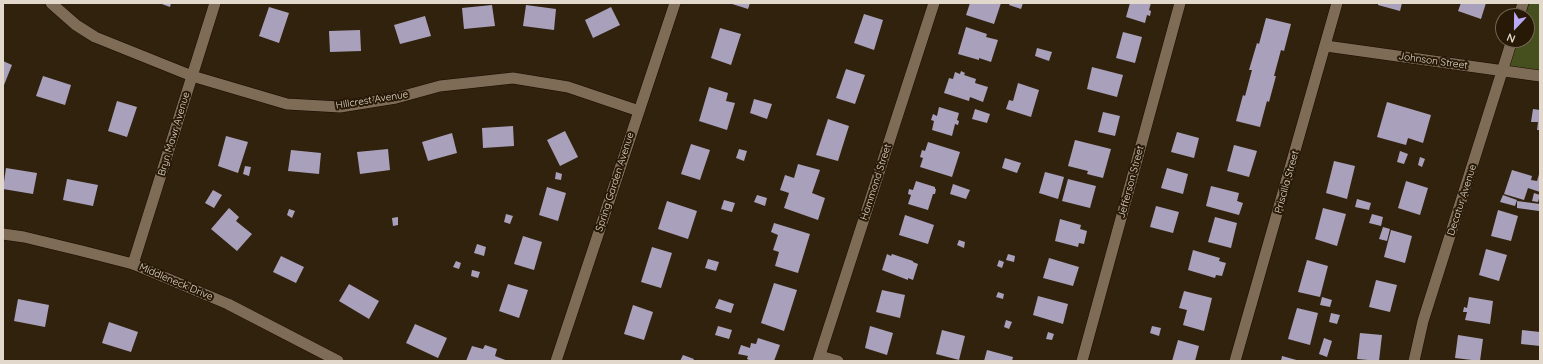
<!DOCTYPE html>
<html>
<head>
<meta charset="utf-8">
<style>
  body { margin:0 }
  #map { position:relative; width:1543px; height:364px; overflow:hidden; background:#31220e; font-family:Quicksand,sans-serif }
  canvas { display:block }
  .frame { position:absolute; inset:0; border:4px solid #e2d8cc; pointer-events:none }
  .north { position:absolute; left:1495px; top:8px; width:40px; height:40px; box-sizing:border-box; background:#271905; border:1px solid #726555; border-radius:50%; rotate:202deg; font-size:11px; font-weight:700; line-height:16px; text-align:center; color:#e2d8cc }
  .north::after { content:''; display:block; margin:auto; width:14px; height:18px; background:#baaaf6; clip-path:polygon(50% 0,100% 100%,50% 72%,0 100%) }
</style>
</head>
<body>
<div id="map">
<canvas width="1543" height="364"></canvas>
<div class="frame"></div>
<div class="north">N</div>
</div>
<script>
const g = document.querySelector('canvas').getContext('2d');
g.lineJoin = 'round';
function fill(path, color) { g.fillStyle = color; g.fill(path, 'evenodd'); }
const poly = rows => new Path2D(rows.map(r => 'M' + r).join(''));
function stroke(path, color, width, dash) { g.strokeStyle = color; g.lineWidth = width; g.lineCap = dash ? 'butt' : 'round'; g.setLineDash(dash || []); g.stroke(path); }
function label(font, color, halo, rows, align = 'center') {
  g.font = font + ' Quicksand,sans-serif'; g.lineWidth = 4; g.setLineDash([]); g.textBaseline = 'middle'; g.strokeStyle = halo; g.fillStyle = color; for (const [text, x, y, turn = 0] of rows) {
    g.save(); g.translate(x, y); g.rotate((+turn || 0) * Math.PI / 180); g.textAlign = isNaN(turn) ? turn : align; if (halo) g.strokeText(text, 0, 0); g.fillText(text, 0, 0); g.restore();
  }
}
fill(poly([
  [1523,3,1540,3,1540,76,1503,71,1512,40,1527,40,1527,16,1519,16]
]), '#46501f');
fill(poly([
  [159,3,171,3,170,7],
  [729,3,750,3,748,9],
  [970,3,974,4,975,3,1001,3,994,24,966,15],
  [1010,3,1023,3,1021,9,1009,5],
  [1130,3,1151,3,1149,10,1151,11,1150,16,1147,15,1145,23,1126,17],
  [1378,3,1402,3,1400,11,1378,5],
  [1461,3,1486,3,1481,19,1458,11],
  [492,5,495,26,464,29,462,8],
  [526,5,556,9,554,30,523,26],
  [269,7,289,13,279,43,259,36],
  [611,7,620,25,593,38,585,20],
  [864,14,883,20,874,50,854,43],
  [425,16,431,36,400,44,394,25],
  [1266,18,1291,24,1284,51,1281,50,1274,76,1276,76,1269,102,1267,101,1260,127,1236,121,1243,95,1245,96,1252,70,1249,70,1257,43,1259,44],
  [966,27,987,34,986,37,998,40,991,62,979,58,979,60,958,54],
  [720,28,741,34,731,65,711,58],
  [360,30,361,51,330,52,329,31],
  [1123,32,1142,37,1135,63,1116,58],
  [1037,48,1052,52,1049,61,1035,56],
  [3,61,12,65,4,85,3,84],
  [1092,67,1123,75,1117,97,1087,89],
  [846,69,865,75,855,104,836,98],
  [961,71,965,73,964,75,976,79,975,83,988,87,983,102,970,97,969,101,944,93,949,78,953,79,955,72,960,74],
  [43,76,71,85,65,105,36,96],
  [1018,83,1039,90,1031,117,1006,109,1009,100,1013,101],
  [709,87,728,93,726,101,735,103,727,130,699,121],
  [754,99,772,104,767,119,750,113],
  [117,101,137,107,127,137,108,131],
  [1387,102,1431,115,1423,143,1408,138,1406,145,1377,137],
  [939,107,959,113,957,120,959,121,958,125,955,124,952,136,932,130,934,121,931,120,933,114,937,116],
  [975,109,990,114,987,123,972,119],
  [1533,109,1540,110,1540,130,1537,130,1538,122,1531,122],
  [1103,112,1120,116,1115,136,1098,132],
  [828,119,849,126,838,161,816,155],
  [513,126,514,146,483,148,482,128],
  [565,131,578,157,560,166,547,140],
  [1177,132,1199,138,1194,158,1171,152],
  [452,133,457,153,428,161,422,142],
  [226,136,248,142,238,173,218,166],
  [1075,140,1111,149,1103,178,1087,174,1088,171,1068,166],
  [928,142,960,152,952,177,920,167,923,158,920,157,922,150,925,151],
  [691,144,710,150,700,180,681,174],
  [1234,145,1257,151,1249,177,1227,171],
  [388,149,390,170,360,174,357,152],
  [739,149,747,151,744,161,736,158],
  [291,150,321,153,319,174,288,171],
  [1400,151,1408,154,1404,164,1397,162],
  [1420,157,1425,159,1422,167,1418,165],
  [1005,158,1021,163,1017,173,1002,168],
  [1334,161,1355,166,1347,199,1326,193],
  [798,164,820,170,812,193,825,198,818,220,784,208,789,193,780,190,785,175,794,178],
  [245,166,251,167,249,176,243,174],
  [6,168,37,173,33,194,3,189],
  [1167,168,1188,174,1183,194,1161,188],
  [1512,170,1532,176,1531,180,1537,181,1540,171,1540,192,1528,188,1524,200,1504,194],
  [556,172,562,174,561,180,555,179],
  [1045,172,1064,177,1058,199,1039,193],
  [67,179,98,185,93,206,63,200],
  [1068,179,1096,186,1090,208,1062,201],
  [916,181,935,187,935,189,936,189,935,194,933,194,928,210,908,204,911,195,908,194,909,189,913,190],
  [1406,181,1428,188,1420,215,1398,208],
  [953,184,970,190,966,199,950,194],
  [1211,186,1239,193,1237,201,1243,203,1239,215,1206,206],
  [547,187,566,193,558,221,539,215],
  [213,190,222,195,214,208,205,203],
  [1534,193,1540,195,1538,202,1532,201],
  [757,195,767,198,765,206,754,202],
  [1503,195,1517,200,1515,206,1500,202],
  [1357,199,1371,203,1369,210,1355,207],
  [724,200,735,203,732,212,721,209],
  [667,201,697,211,688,239,658,229],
  [1517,201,1540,204,1539,211,1517,208],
  [1156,206,1179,212,1173,233,1150,227],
  [229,208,239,217,236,221,252,234,237,251,211,229],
  [1323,208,1346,214,1337,246,1315,239],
  [289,209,295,211,292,218,287,215],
  [1498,210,1518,216,1511,241,1491,236],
  [506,214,513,216,510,224,504,222],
  [1372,214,1383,217,1381,226,1369,223],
  [905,215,934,225,928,244,899,235],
  [398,217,398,225,393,226,392,218],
  [1215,217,1237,223,1231,248,1208,242],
  [1060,219,1081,225,1080,229,1087,231,1084,244,1079,243,1078,247,1055,241],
  [774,223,810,234,798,273,775,266,779,252,773,250,778,235,771,232],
  [1383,227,1390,229,1387,241,1379,239],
  [1391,230,1412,236,1405,263,1384,257],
  [523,236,542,242,534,270,514,264],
  [959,240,965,242,964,248,957,245],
  [477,244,486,247,484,256,474,253],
  [652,247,672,253,661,288,641,282],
  [1486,249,1507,255,1499,281,1479,275],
  [1193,250,1220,258,1219,261,1226,263,1222,276,1216,275,1215,278,1188,270],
  [887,254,891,256,892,254,913,261,913,262,918,264,913,280,908,278,908,280,882,270],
  [1008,254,1015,256,1014,262,1006,260],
  [281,256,304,267,296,283,273,272],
  [1049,258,1079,267,1073,286,1043,278],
  [708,259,719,262,716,271,705,268],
  [999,260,1004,262,1002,268,997,266],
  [1307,260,1328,266,1320,297,1298,292],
  [456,261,461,263,459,269,453,267],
  [472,270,480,272,478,278,471,276],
  [1376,280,1397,285,1390,312,1369,307],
  [774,283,797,290,784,331,761,323],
  [349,284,379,301,369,319,339,301],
  [508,284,528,290,519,318,499,311],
  [882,290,905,295,900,318,876,312],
  [1184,291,1212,298,1204,331,1183,325,1187,310,1179,308],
  [998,292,1004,294,1003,299,996,297],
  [1038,296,1068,304,1063,324,1033,315],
  [1322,297,1332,300,1330,307,1320,305],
  [1469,297,1493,301,1490,324,1465,320,1467,312,1463,312,1464,307,1467,308],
  [18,299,49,305,45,327,14,321],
  [719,299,734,304,731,313,715,308],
  [633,305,653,312,644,340,624,334],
  [1297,308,1318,313,1310,345,1288,339],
  [1331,313,1340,315,1337,324,1329,322],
  [1006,320,1012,322,1009,329,1004,327],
  [109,322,138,332,131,352,102,343],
  [415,324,447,338,438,358,406,343],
  [718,326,732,330,729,339,715,335],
  [870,326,893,333,887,355,865,348],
  [1152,326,1161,328,1159,336,1150,333],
  [942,330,965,336,959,360,936,354],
  [1522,330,1540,332,1540,346,1521,344],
  [1048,332,1054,334,1052,340,1046,339],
  [1360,333,1382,335,1379,361,1357,359],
  [1458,335,1483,339,1480,361,1455,358],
  [758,338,780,345,774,361,751,361,747,359,748,356,738,354,741,345,750,348,751,343,756,344],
  [1324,338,1332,341,1327,357,1319,354],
  [1178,340,1199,346,1195,361,1172,361],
  [485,345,497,349,495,356,508,361,466,361,472,346,483,349],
  [987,350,1013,357,1012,361,984,361],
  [683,355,694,359,693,361,680,361],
  [1282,356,1300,361,1281,361]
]), '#a9a1bb');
const minor = poly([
  [51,3,76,25,95,37,192,76,287,104,340,107,396,98,440,86,513,78,568,87,639,111],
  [1519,16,1523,3],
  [1326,46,1540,76],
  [133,264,215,3],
  [820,356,838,361],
  [556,361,675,3],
  [818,361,934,3],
  [1082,361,1180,3],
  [1235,361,1337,3],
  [1414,361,1423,321,1512,40]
]);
const tertiary = poly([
  [3,234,24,237,82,251,133,264,228,304,338,361]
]);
stroke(minor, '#190b00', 12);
stroke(tertiary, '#190b00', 12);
stroke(minor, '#7f6c57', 11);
stroke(tertiary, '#7f6c57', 11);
label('10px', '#e2d8cc', '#271905', [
  ["Johnson Street",1433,61,8],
  ["Hillcrest Avenue",372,100,-9],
  ["Bryn Mawr Avenue",174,134,-73],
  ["Spring Garden Avenue",615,182,-72],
  ["Hammond Street",876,182,-72],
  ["Jefferson Street",1131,182,-75],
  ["Priscilla Street",1287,182,-74],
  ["Decatur Avenue",1462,200,-72],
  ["Middleneck Drive",176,282,23]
]);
</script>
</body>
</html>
